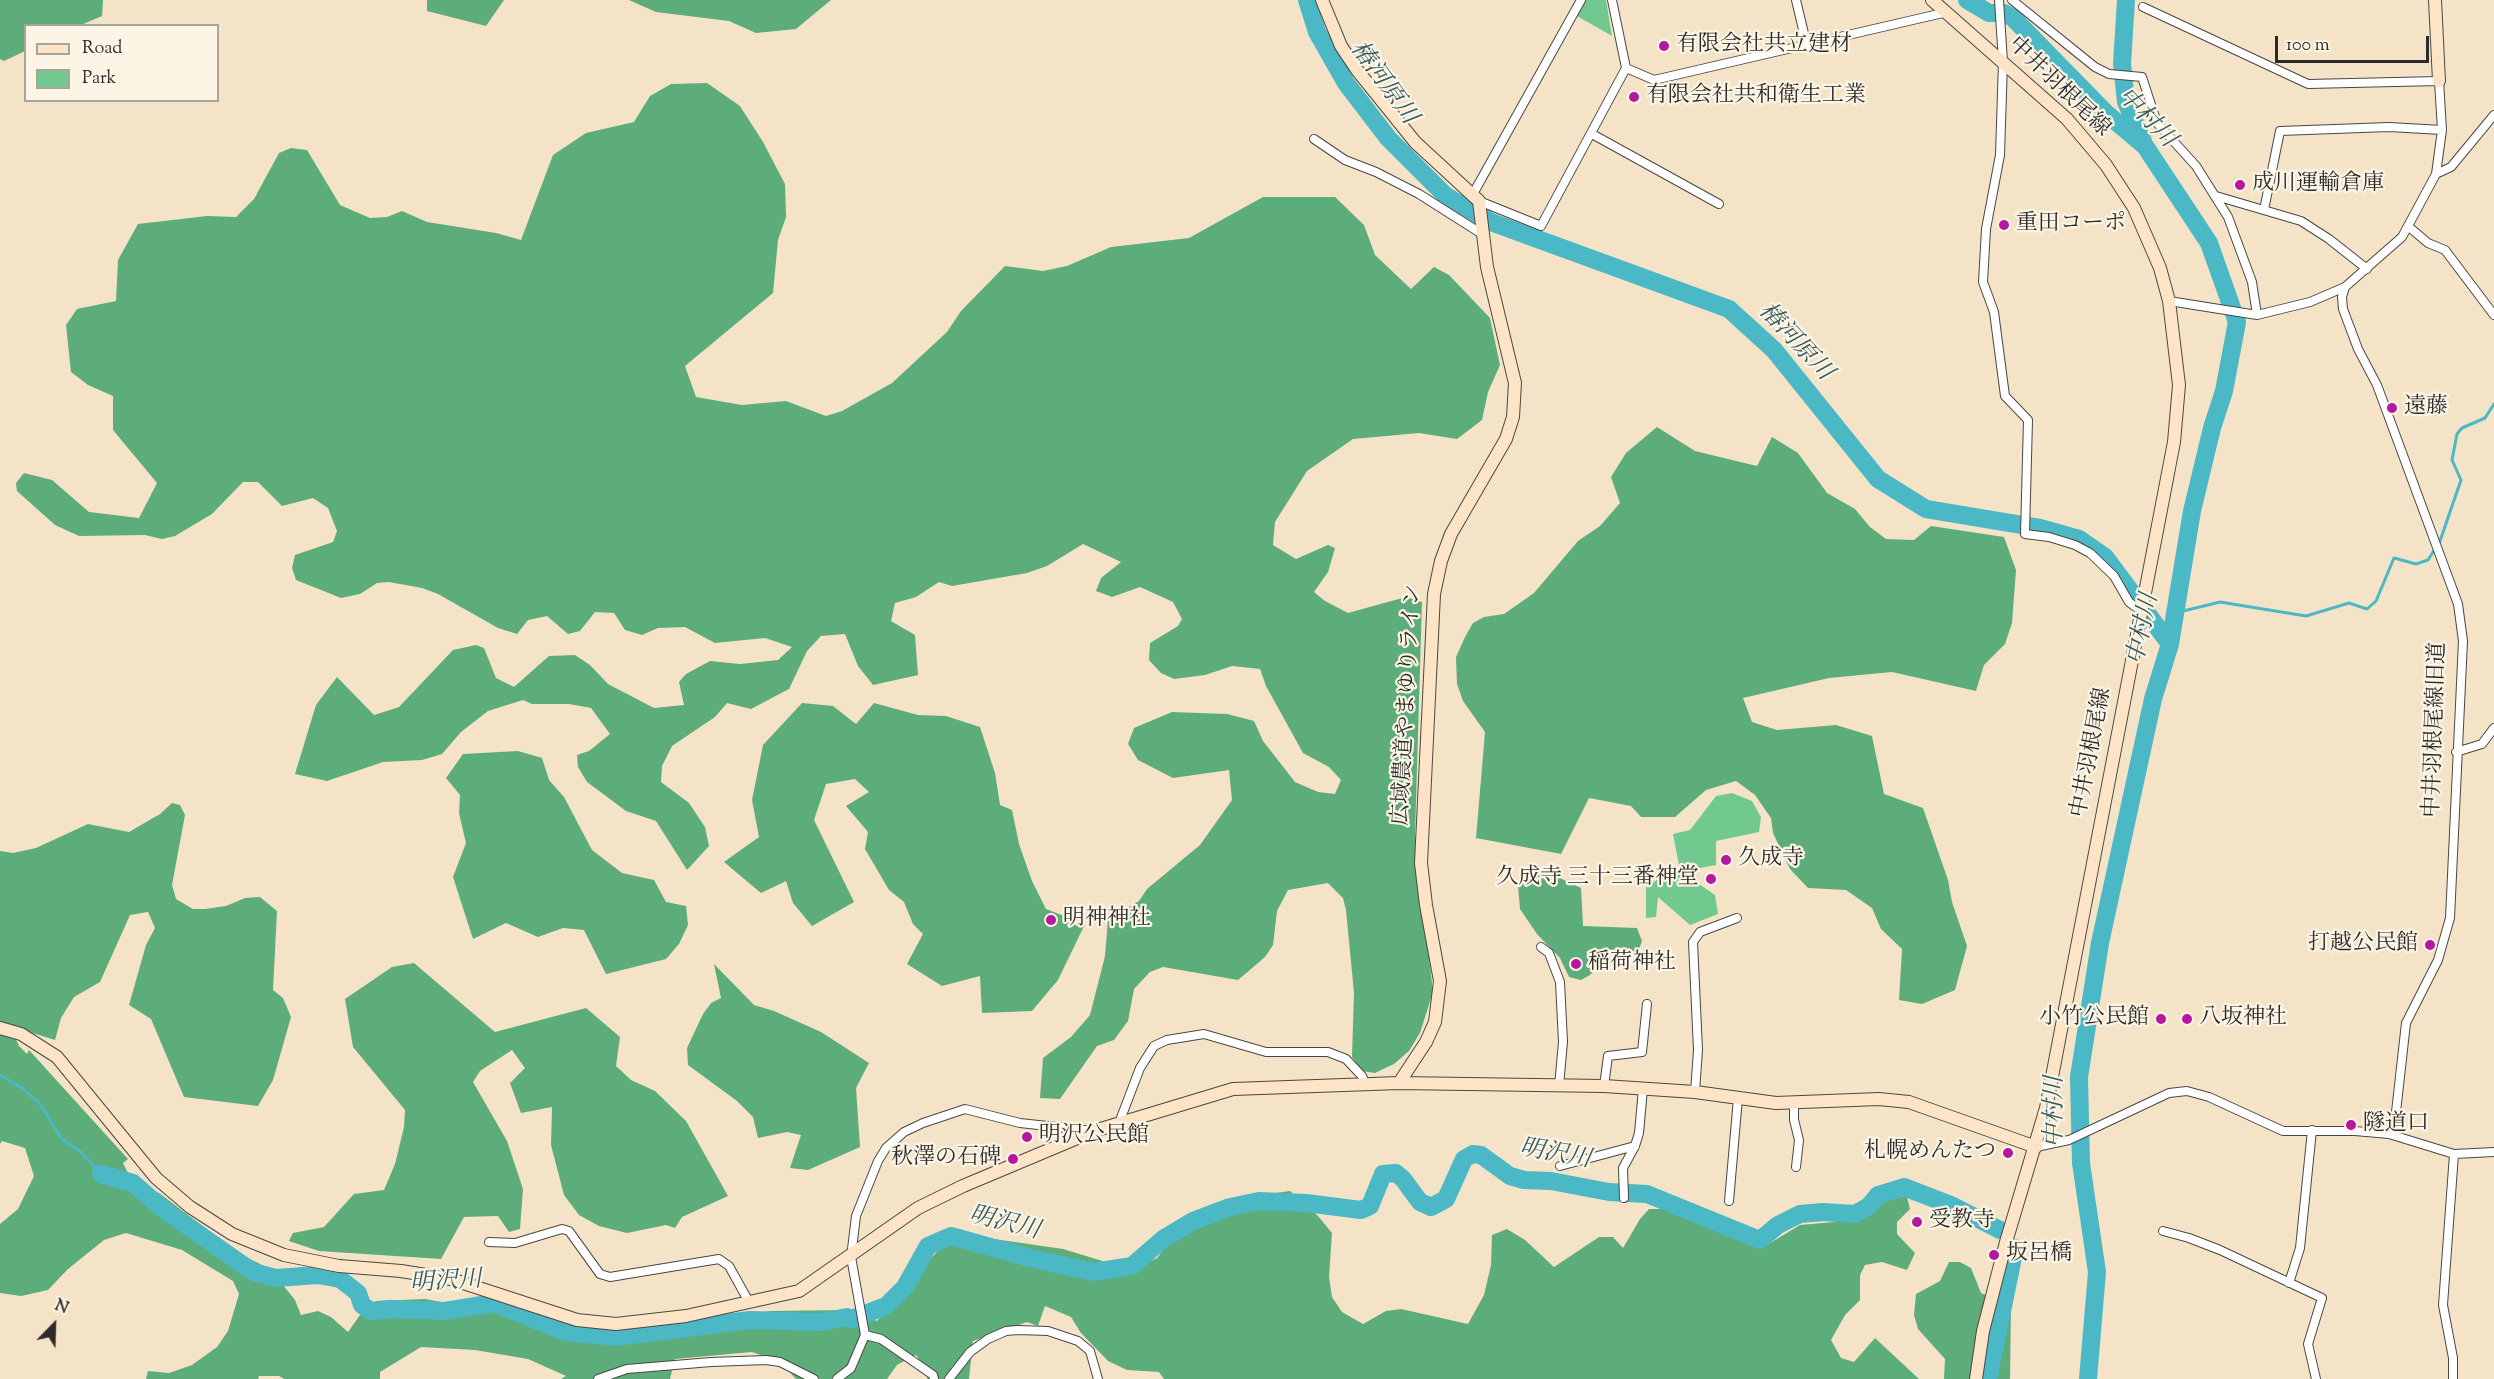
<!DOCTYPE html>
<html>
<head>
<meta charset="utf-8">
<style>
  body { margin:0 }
  #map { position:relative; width:2494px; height:1379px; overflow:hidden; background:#f5e3c8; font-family:"Sorts Mill Goudy",serif }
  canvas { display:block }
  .legend { position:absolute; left:24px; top:24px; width:195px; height:78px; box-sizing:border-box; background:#fcf5e5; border:2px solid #a8a49b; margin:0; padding:8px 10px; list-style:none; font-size:18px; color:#2b2b2b }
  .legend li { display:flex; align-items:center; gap:12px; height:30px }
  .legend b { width:30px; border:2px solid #a8a49b }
  .north { position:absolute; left:24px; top:1295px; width:60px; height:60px; -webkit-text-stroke:4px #fcf5e5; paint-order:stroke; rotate:23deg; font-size:16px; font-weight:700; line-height:24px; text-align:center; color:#2b2b2b }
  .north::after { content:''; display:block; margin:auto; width:21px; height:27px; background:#2b2b2b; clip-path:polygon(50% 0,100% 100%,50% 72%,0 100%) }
  .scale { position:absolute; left:2275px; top:36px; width:154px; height:27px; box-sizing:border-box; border:3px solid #2b2b2b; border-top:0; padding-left:8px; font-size:18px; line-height:21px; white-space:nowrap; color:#2b2b2b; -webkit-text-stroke:4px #fcf5e5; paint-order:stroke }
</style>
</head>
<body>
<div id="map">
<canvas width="2494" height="1379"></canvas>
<ul class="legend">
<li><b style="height:8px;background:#fee4c6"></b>Road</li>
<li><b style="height:16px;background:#72c98f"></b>Park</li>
</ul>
<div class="north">N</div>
<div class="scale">100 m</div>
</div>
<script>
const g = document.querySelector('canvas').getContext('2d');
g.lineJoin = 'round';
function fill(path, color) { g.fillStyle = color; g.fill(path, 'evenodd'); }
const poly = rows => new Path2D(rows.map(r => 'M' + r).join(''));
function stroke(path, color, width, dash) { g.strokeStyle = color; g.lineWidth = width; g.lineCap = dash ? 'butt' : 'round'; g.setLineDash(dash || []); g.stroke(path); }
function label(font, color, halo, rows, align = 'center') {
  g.font = font + ' "Sorts Mill Goudy","Noto Serif JP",serif'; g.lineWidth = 4.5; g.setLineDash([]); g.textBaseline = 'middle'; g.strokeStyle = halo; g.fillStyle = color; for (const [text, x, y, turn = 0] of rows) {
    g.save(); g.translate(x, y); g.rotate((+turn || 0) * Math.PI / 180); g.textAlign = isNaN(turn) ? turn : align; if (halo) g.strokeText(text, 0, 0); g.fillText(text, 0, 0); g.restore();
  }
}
fill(poly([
  [1585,0,1606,0,1612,36,1577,16],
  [1732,793,1752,801,1761,817,1759,832,1716,841,1716,865,1690,870,1689,877,1715,895,1718,914,1690,925,1658,897,1656,917,1646,918,1646,888,1667,872,1680,870,1673,834,1690,830,1716,796]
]), '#72c98f');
fill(poly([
  [0,0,103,0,102,16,81,25,26,26,25,51,4,61,0,59],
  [427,0,504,0,486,26,427,11],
  [629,0,831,0,796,29,756,33,729,21,656,12],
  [707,83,740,106,763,142,785,184,786,217,778,240,773,293,685,366,696,397,742,405,786,401,826,416,842,411,892,383,947,332,961,311,1005,266,1043,271,1067,266,1111,247,1189,238,1263,197,1335,197,1364,225,1375,255,1411,289,1434,267,1449,275,1490,318,1500,365,1488,392,1482,420,1457,439,1419,433,1353,439,1307,471,1275,522,1273,545,1296,559,1328,545,1335,548,1328,572,1314,592,1325,601,1348,613,1406,597,1422,602,1415,834,1433,992,1420,1033,1409,1051,1394,1064,1375,1073,1362,1071,1352,1057,1354,993,1346,910,1343,898,1328,883,1288,890,1277,911,1273,945,1265,957,1238,980,1163,967,1150,972,1134,989,1128,1021,1114,1040,1097,1046,1060,1099,1040,1098,1043,1058,1071,1037,1090,1015,1105,956,1108,920,1139,901,1147,889,1200,845,1232,800,1229,770,1173,778,1138,760,1128,744,1134,728,1172,712,1227,714,1254,721,1263,741,1295,782,1318,792,1335,794,1341,780,1329,767,1303,753,1266,686,1260,669,1232,666,1205,675,1174,679,1161,673,1149,660,1150,643,1178,626,1182,619,1173,602,1140,587,1112,597,1096,591,1101,578,1121,562,1083,544,1047,566,1027,573,952,586,939,582,916,597,895,603,891,621,915,635,918,675,873,685,858,666,845,634,821,636,807,651,789,689,751,709,727,703,715,717,672,746,662,766,661,782,689,803,705,827,709,846,687,870,656,821,626,811,587,782,578,767,577,755,589,751,610,734,591,708,569,704,532,704,523,700,488,711,461,732,442,754,422,760,383,762,327,781,295,774,316,705,337,677,374,715,399,707,453,650,476,645,484,648,496,678,514,687,549,656,575,655,590,665,608,684,654,708,684,705,679,682,686,674,710,661,740,664,778,660,792,647,765,638,715,643,685,627,658,628,642,635,625,630,614,613,595,612,580,631,568,634,547,616,528,620,517,634,498,628,438,594,422,588,389,582,377,583,360,594,341,598,296,580,292,568,295,555,333,542,337,531,328,508,313,498,282,506,258,482,243,482,212,514,175,536,162,539,145,535,79,536,55,525,17,491,16,483,24,473,52,480,89,512,139,518,157,483,113,430,113,396,88,385,71,372,66,325,77,309,116,301,118,260,138,224,207,216,236,217,254,199,279,153,291,148,307,150,340,205,370,218,387,217,402,211,427,222,496,233,521,240,553,155,586,133,634,122,650,96,671,84],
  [1657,427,1695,451,1757,466,1772,437,1798,453,1827,493,1855,509,1870,527,1886,539,1914,540,1931,526,2004,537,2016,570,2012,623,2005,644,1984,665,1976,691,1892,672,1829,678,1743,698,1752,722,1777,730,1836,725,1872,736,1884,794,1923,808,1948,880,1952,902,1967,946,1955,990,1922,1004,1899,1000,1902,949,1881,929,1872,908,1846,890,1808,888,1790,869,1773,833,1771,818,1755,795,1736,781,1706,790,1675,817,1641,817,1631,806,1589,798,1561,854,1476,838,1485,732,1463,701,1457,684,1456,657,1465,637,1473,623,1484,617,1504,614,1534,593,1578,541,1600,526,1620,503,1611,477,1626,453],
  [802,703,833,706,856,724,874,703,918,715,946,716,980,727,995,773,1000,805,1012,810,1019,844,1032,881,1046,909,1085,924,1058,980,1032,1011,982,1013,980,976,942,986,907,964,923,934,913,924,904,902,889,890,865,849,868,832,846,806,869,792,855,779,826,784,814,820,854,902,812,926,793,903,786,881,761,893,724,862,759,837,752,800,763,745],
  [518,751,542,758,549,780,564,797,592,850,622,873,654,880,666,902,686,906,688,925,679,944,666,959,606,974,584,930,563,928,538,937,506,923,473,939,453,877,466,843,459,813,460,795,446,778,463,754],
  [172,803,180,805,185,815,172,885,176,899,193,909,205,909,226,906,245,898,260,897,277,911,273,990,283,998,291,1017,273,1080,258,1106,184,1097,151,1019,129,1005,146,945,155,928,148,912,130,915,100,982,74,997,61,1018,55,1040,10,1026,19,1046,27,1054,29,1050,128,1159,123,1163,133,1183,159,1193,238,1253,270,1269,295,1300,301,1315,318,1311,331,1317,348,1332,360,1315,377,1301,425,1299,452,1304,497,1299,570,1326,612,1330,709,1321,770,1311,848,1310,877,1321,941,1247,980,1237,1063,1249,1132,1270,1157,1258,1188,1218,1232,1199,1290,1191,1318,1216,1332,1233,1329,1277,1332,1297,1342,1312,1363,1324,1386,1311,1401,1309,1468,1324,1484,1295,1491,1265,1492,1235,1507,1229,1525,1240,1554,1267,1599,1237,1613,1237,1623,1248,1640,1219,1649,1209,1663,1209,1762,1248,1800,1225,1856,1220,1890,1197,1907,1197,1910,1209,1897,1222,1897,1234,1915,1253,1907,1270,1882,1262,1865,1265,1860,1275,1860,1300,1845,1315,1831,1340,1841,1358,1854,1362,1875,1338,1919,1379,1164,1379,1159,1372,1127,1370,1108,1361,1081,1333,1071,1317,1045,1306,1038,1326,1027,1322,973,1341,969,1379,927,1379,928,1372,916,1355,897,1365,887,1379,796,1379,780,1362,752,1352,675,1359,670,1379,561,1379,566,1376,528,1359,475,1350,421,1347,380,1372,380,1379,284,1379,279,1376,259,1376,258,1379,146,1379,148,1371,169,1373,192,1365,217,1347,228,1331,239,1294,233,1281,182,1250,126,1233,104,1240,68,1269,48,1290,21,1296,0,1293,0,1224,18,1209,34,1176,25,1148,2,1141,0,1144,0,851,13,853,36,848,88,824,129,832,160,814],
  [1543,870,1581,888,1583,926,1637,928,1642,941,1638,952,1612,951,1590,975,1581,980,1569,977,1560,958,1537,934,1520,909,1518,886],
  [414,963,495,1032,586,1008,620,1037,616,1066,631,1080,655,1091,686,1121,728,1196,682,1217,675,1228,666,1225,627,1233,599,1226,579,1215,564,1195,551,1145,552,1107,521,1113,510,1083,525,1068,512,1050,480,1071,473,1082,507,1141,523,1189,520,1229,509,1232,498,1216,464,1217,441,1259,319,1251,289,1241,293,1233,324,1227,354,1194,384,1190,395,1164,404,1127,405,1110,353,1047,345,999,392,967],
  [714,964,754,1005,774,1011,821,1032,869,1063,856,1088,860,1147,808,1170,790,1168,801,1135,787,1132,758,1138,753,1117,737,1101,688,1065,687,1048,703,1014,711,1003,721,998],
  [1949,1262,1960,1262,1971,1268,1981,1293,2011,1306,2010,1379,1944,1379,1945,1359,1918,1329,1914,1315,1916,1294,1940,1281]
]), '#5dad7a');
stroke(poly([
  [2175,613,2220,602,2306,616,2349,603,2367,609,2376,601,2394,558,2416,564,2428,560,2440,541,2461,480,2452,460,2457,434,2462,428,2485,418,2494,404],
  [0,1075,22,1088,40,1104,62,1139,81,1152,101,1174]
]), '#4bb8c5', 3);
stroke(poly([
  [1307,0,1317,32,1346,83,1388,138,1446,196,1491,222,1729,309,1774,350,1878,479,1926,509,2040,528,2079,539,2105,557,2170,644],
  [1967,0,1989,13,2004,13,2013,18,2107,114,2145,146,2209,243,2237,322,2224,391,2212,428,2192,511,2170,644,2153,699,2100,943,2079,1077,2081,1163,2097,1272,2088,1379],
  [2126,0,2122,64,2126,102,2143,141],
  [101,1174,133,1183,159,1206,253,1272,276,1278,318,1275,340,1279,358,1293,362,1305,371,1311,390,1309,445,1311,494,1303,565,1332,616,1337,750,1320,821,1322,847,1317,852,1319,886,1306,905,1287,928,1246,951,1236,1030,1258,1093,1272,1132,1266,1163,1239,1193,1221,1230,1207,1259,1201,1306,1203,1361,1210,1370,1206,1383,1174,1396,1173,1403,1179,1420,1202,1431,1207,1446,1199,1464,1159,1473,1154,1481,1155,1510,1176,1524,1180,1551,1181,1609,1192,1647,1194,1760,1240,1778,1225,1800,1214,1823,1212,1855,1214,1869,1206,1878,1195,1904,1187,1953,1206,2000,1230],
  [1988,1379,2015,1248]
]), '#4bb8c5', 18);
const street = poly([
  [1796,0,1807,46],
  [1999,0,2003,62,2000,155,1986,229,1983,282,1994,312,2005,396,2028,420,2025,534,2049,537,2075,545,2090,553,2114,576,2129,602,2141,611],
  [2012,0,2095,67,2109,74,2142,77,2157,123,2196,166,2228,217,2252,282,2257,315],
  [2143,7,2308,84,2439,81,2442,130,2436,174,2402,237,2345,287,2342,297,2343,309,2358,349,2377,385,2458,604,2463,641,2450,918,2438,960,2406,1023,2395,1121,2389,1134],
  [1626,68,1654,80,1943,13],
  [1592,134,1719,204],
  [1314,139,1345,160,1376,172,1419,194,1482,234],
  [2436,174,2451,167,2494,115],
  [1473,194,1581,0],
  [2216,196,2301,221,2329,239,2367,269],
  [1479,201,1541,226,1626,68,1612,0],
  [2264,210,2280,131,2389,127,2442,130],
  [2409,227,2428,243,2445,250,2494,315],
  [2169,301,2257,315,2310,302,2345,287],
  [2456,752,2482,744,2494,728],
  [1541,947,1549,953,1560,982,1563,1042,1559,1086],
  [1604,1086,1608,1056,1642,1052,1647,1004],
  [1695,1092,1698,1050,1693,942,1700,932,1737,918],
  [1794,1103,1794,1120,1799,1140,1796,1167],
  [1119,1123,1140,1068,1154,1046,1167,1040,1204,1034,1266,1052,1328,1052,1346,1059,1362,1076,1366,1085],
  [2036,1147,2069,1140,2169,1093,2187,1091,2209,1097,2283,1131,2355,1131,2389,1134,2454,1154,2443,1305,2453,1358,2453,1379],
  [2454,1154,2494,1152],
  [1560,1166,1635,1146],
  [1624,1198,1623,1168,1635,1146,1639,1133,1643,1089],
  [1729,1201,1738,1098],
  [2163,1231,2189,1238,2220,1250,2322,1298,2308,1344,2316,1379],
  [489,1242,515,1243,562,1229,569,1231,600,1274,610,1277,719,1259,729,1266,749,1302],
  [2289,1283,2300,1248,2312,1130],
  [865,1335,881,1339,933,1375,934,1379],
  [598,1379,627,1369,711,1362,766,1360,780,1362,814,1379],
  [837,1379,851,1368,865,1335,851,1257,856,1216,878,1161,886,1148,904,1132,923,1123,965,1109,1020,1123,1093,1131],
  [949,1379,970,1352,988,1339,1006,1331,1018,1330,1048,1331,1078,1341,1090,1351,1098,1379]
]);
const secondary = poly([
  [1322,0,1341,46,1357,70,1415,142,1479,201,1487,267,1515,383,1513,417,1506,439,1451,534,1441,561,1434,594,1421,863,1426,905,1440,981,1435,1022,1426,1042,1399,1083],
  [1932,0,2067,119,2106,165,2134,208,2160,268,2169,301,2179,385,2174,442,2046,1108,2006,1242,1983,1331,1976,1379],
  [2435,0,2439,81],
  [0,1028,21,1034,57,1057,156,1178,190,1207,232,1234,284,1255,339,1266,401,1271,451,1279,577,1320,616,1324,686,1316,799,1291,918,1208,963,1186,1094,1131,1233,1089,1399,1083,1604,1086,1695,1092,1776,1103,1879,1099,1909,1102,2036,1147]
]);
stroke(street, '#494743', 10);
stroke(secondary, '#494743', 14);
stroke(street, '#fff', 8);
stroke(secondary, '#fee4c6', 12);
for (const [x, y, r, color] of [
  [1664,46,6,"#b5179e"],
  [1634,97,6,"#b5179e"],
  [2240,185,6,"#b5179e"],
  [2004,225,6,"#b5179e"],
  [2392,408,6,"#b5179e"],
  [1726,860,6,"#b5179e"],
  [1711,879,6,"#b5179e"],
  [1051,920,6,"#b5179e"],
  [2430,945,6,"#b5179e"],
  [1576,964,6,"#b5179e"],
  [2161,1019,6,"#b5179e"],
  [2187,1019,6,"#b5179e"],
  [2351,1125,6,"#b5179e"],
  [1027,1137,6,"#b5179e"],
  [2008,1153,6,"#b5179e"],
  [1013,1159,6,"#b5179e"],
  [1917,1222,6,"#b5179e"],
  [1994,1255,6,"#b5179e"]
]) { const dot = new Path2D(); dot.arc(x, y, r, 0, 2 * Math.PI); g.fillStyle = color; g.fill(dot); stroke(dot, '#fcf5e5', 2); }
label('22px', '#2b2b2b', '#fcf5e5', [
  ["有限会社共立建材",1676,46],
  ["有限会社共和衛生工業",1646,97],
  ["成川運輸倉庫",2252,185],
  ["重田コーポ",2016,225],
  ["遠藤",2404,408],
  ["久成寺",1738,860],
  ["久成寺 三十三番神堂",1699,879,"right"],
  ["明神神社",1063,920],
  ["打越公民館",2418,945,"right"],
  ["稲荷神社",1588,964],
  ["小竹公民館",2149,1019,"right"],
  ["八坂神社",2199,1019],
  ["隧道口",2363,1125],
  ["明沢公民館",1039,1137],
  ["札幌めんたつ",1996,1153,"right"],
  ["秋澤の石碑",1001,1159,"right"],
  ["受教寺",1929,1222],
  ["坂呂橋",2006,1255]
], 'left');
label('22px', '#2b2b2b', '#fcf5e5', [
  ["中井羽根尾線",2058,88,44],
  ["広域農道やまゆりライン",1409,705,-87],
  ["中井羽根尾線旧道",2437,730,-88],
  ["中井羽根尾線",2093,753,-79]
]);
label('italic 24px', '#365c61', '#fcf5e5', [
  ["椿河原川",1382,84,54],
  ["中村川",2145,119,46],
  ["椿河原川",1794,343,47],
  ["中村川",2145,630,-78],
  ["中村川",2057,1112,-90],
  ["明沢川",1555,1156,10],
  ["明沢川",1004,1225,14],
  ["明沢川",446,1284,-4]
]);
</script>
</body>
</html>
